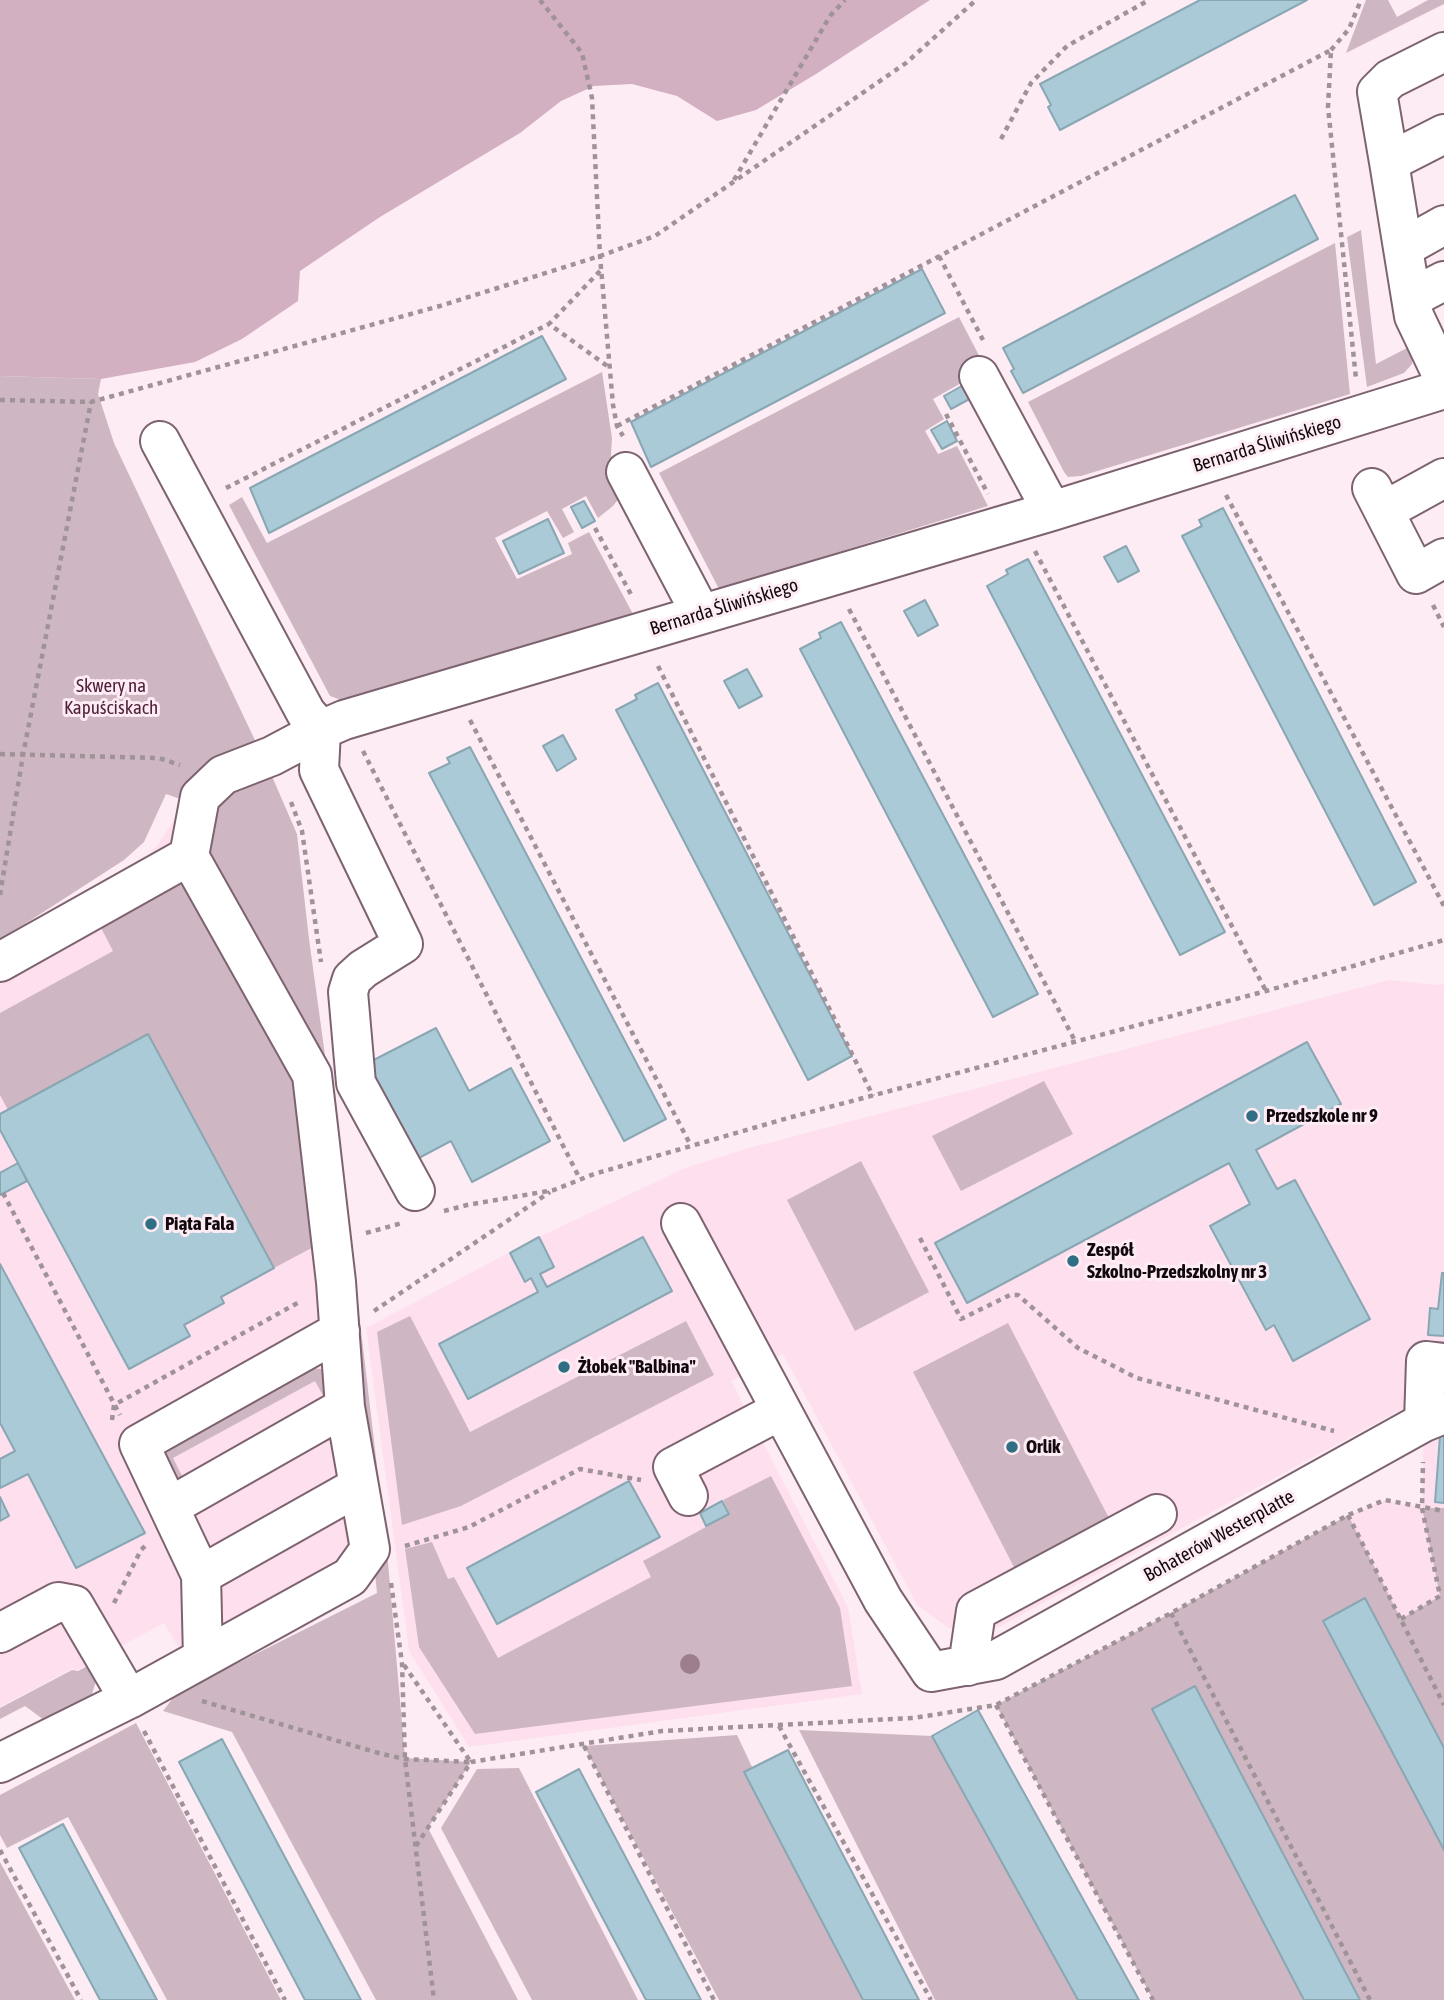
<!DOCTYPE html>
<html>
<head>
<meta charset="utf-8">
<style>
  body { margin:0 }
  canvas { display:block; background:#feecf5 }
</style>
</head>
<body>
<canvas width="1444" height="2000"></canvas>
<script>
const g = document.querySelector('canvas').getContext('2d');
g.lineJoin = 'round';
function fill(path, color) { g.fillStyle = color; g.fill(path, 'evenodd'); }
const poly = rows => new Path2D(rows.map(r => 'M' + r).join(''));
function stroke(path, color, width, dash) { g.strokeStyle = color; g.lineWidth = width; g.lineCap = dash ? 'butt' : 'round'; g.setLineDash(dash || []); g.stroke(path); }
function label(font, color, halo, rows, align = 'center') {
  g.font = font + ' "Asap Condensed",sans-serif'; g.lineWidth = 6; g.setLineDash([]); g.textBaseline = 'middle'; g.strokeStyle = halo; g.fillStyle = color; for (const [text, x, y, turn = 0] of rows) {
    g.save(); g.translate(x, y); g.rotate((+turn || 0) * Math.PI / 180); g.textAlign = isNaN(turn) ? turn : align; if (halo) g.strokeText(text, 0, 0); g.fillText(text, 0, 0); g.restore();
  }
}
fill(poly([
  [186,801,204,848,323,1076,378,1577,200,1673,187,1645,179,1648,164,1623,77,1670,72,1669,0,1707,0,948,122,880,157,846],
  [1389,980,1435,985,1444,984,1444,1393,1397,1412,995,1629,949,1628,917,1605,783,1354,731,1381,848,1607,862,1694,469,1747,409,1651,366,1328,535,1239,685,1168,749,1148],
  [1444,1414,1444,1705,1348,1515,1385,1500,1422,1507,1424,1422]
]), '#fedfee');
fill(poly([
  [1366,0,1388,0,1397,17,1428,0,1444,0,1444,4,1346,53],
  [1361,230,1376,364,1409,347,1413,354,1412,364,1404,373,1367,387,1347,237],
  [1335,243,1350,394,1081,476,1068,477,1064,472,1028,402],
  [959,317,986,369,933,399,944,419,925,431,938,454,957,446,988,506,719,589,659,473],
  [602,372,612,438,611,455,620,497,613,506,598,518,586,496,562,509,574,532,563,538,547,511,495,538,517,579,572,554,568,543,589,532,633,614,344,701,330,696,229,505,242,497,267,543],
  [0,376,101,379,98,394,114,443,271,774,297,834,309,939,350,1237,387,1551,405,1758,471,1762,428,1828,518,2000,376,2000,232,1732,163,1711,176,1694,377,1593,343,1255,321,1075,210,851,205,830,186,801,166,794,144,842,124,860,0,940],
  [186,881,295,1069,319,1244,274,1268,148,1034,8,1110,0,1095,0,1013,113,951,100,926,176,883],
  [1044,1081,1073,1134,961,1191,932,1136],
  [861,1161,929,1292,855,1331,787,1200],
  [410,1316,470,1432,686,1321,714,1375,461,1506,402,1525,377,1332],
  [1008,1323,1111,1522,1016,1571,913,1372],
  [310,1368,321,1369,327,1375,327,1403,315,1381,173,1458,184,1480,178,1482,165,1464,166,1451],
  [771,1476,840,1608,852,1686,475,1734,419,1647,405,1549,432,1542,448,1579,454,1577,498,1658,651,1577,643,1561,730,1514,723,1500],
  [1422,1508,1444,1508,1444,2000,1153,2000,996,1705,1171,1613,1348,1515,1401,1619,1440,1596],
  [89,1665,96,1681,91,1697,44,1720,25,1706,0,1719,0,1708,72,1670,78,1671],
  [136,1723,281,2000,167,2000,68,1817,7,1848,0,1835,0,1795],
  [799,1730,932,1736,1078,2000,935,2000],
  [737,1735,862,2000,719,2000,584,1746],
  [519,1768,638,2000,532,2000,441,1828,477,1769],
  [0,1862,75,2000,0,2000]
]), '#ceb7c2');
fill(poly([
  [0,0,930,0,816,74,756,110,717,121,677,96,632,84,594,86,561,101,520,133,380,217,300,271,298,301,242,339,195,362,101,379,0,376]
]), '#d2afc1');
const building = poly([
  [1200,0,1307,0,1060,130,1048,107,1051,105,1040,84,1200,0],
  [1295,195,1318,239,1023,393,1011,371,1014,369,1003,348,1295,195],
  [922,269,945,313,651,467,631,422,922,269],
  [542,336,566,379,269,533,250,488,542,336],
  [969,382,977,395,951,409,944,396,969,382],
  [947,421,957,441,942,449,931,430,947,421],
  [584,501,595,521,582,528,571,507,584,501],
  [1223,508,1416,882,1374,905,1182,536,1202,526,1199,520,1223,508],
  [548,519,564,553,519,574,503,541,548,519],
  [1126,546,1139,571,1118,582,1104,557,1126,546],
  [1028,559,1225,932,1180,955,987,586,1008,574,1006,570,1028,559],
  [925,600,938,625,918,636,904,611,925,600],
  [841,622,1038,994,993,1017,800,649,821,638,819,633,841,622],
  [747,669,762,696,739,708,724,681,747,669],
  [658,683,852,1056,808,1080,616,710,637,699,635,695,658,683],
  [563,735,576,759,557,771,543,746,563,735],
  [470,747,666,1119,624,1141,429,773,450,763,447,758,470,747],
  [436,1028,469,1091,511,1068,550,1141,472,1182,451,1141,415,1160,364,1065,436,1028],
  [148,1034,274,1268,221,1297,224,1303,184,1325,190,1336,129,1369,0,1130,0,1114,148,1034],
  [1307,1042,1341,1104,1256,1150,1277,1189,1295,1180,1370,1319,1293,1361,1274,1325,1266,1330,1210,1226,1250,1204,1229,1163,967,1303,935,1243,1307,1042],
  [18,1163,27,1181,0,1195,0,1173,18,1163],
  [539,1237,554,1267,540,1274,547,1287,643,1237,672,1291,468,1399,439,1344,538,1292,531,1278,525,1282,510,1253,539,1237],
  [0,1264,145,1533,76,1568,28,1474,0,1488,0,1459,15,1451,0,1423,0,1264],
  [1442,1273,1444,1273,1444,1336,1428,1335,1430,1308,1438,1309,1442,1273],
  [1440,1436,1444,1436,1444,1503,1435,1502,1440,1436],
  [629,1481,660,1537,497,1624,467,1568,629,1481],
  [0,1497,9,1516,0,1521,0,1497],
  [722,1501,729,1514,706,1526,700,1513,722,1501],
  [1365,1598,1444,1748,1444,1850,1323,1621,1365,1598],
  [1195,1686,1360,2000,1304,2000,1152,1709,1195,1686],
  [978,1710,1139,2000,1078,2000,932,1736,978,1710],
  [222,1739,361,2000,305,2000,179,1762,222,1739],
  [788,1750,919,2000,863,2000,744,1772,788,1750],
  [579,1769,701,2000,646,2000,536,1792,579,1769],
  [63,1824,157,2000,100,2000,19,1848,63,1824]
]);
fill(building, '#abcad7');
stroke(building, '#89a7b3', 2);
const minor = poly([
  [1444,134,1389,162,1414,316,1444,379],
  [1389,162,1377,92,1390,79,1444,52],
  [1403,248,1444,225],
  [1411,298,1444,281],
  [979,376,1052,511],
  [160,441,306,713,321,730,344,720,1052,511,1444,389],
  [626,472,701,614],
  [1372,488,1416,574,1444,558],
  [1384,511,1444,478],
  [321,730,319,770,403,944,363,969,352,979,348,992,356,1083,415,1191],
  [0,962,189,856],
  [681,1223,883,1600,931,1672,996,1660,1424,1422,1444,1414],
  [1424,1422,1426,1361,1444,1363],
  [688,1496,673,1467,781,1410],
  [169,1507,345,1407],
  [201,1575,359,1486],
  [0,1633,58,1602,74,1605,129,1699],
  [203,1658,201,1575,139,1444,340,1331],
  [968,1666,976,1611,1157,1514],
  [0,1763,129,1699,350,1577,370,1549,345,1407,336,1282,312,1075,189,856,200,797,223,775,272,756,321,730]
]);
stroke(minor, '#7d6370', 42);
stroke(poly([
  [540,0,582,53,592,98,600,256,613,405,617,426,623,436],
  [1331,50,1349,29,1361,0],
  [1001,139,1031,83,1067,46,1149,0],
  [734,180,830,16,845,0],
  [939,256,983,340],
  [600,271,549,324,610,368],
  [0,400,91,402,440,306,600,256,655,236,906,63,976,0],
  [946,414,988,494],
  [617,426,1331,50,1328,107,1356,379],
  [226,488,549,324],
  [1226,495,1444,906],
  [595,528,633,598],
  [1035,551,1266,991],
  [1433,605,1444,627],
  [849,609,1075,1041],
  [658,666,873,1096],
  [470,720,691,1146],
  [363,751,580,1179],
  [0,754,159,758,180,765],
  [291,802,302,831,321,962],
  [0,895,23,755,91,402],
  [3,1193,120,1415],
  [444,1211,467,1205,554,1190,594,1174,788,1118,1266,991,1444,940],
  [366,1233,402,1223],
  [920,1238,961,1319,1010,1295,1018,1295,1078,1348,1137,1378,1334,1431],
  [374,1311,550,1192],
  [112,1420,114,1405,301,1301],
  [1348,1515,1444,1705],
  [405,1546,469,1527,580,1469,641,1480],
  [391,1583,402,1663,405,1759,434,2000],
  [114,1603,141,1550,147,1544],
  [1171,1613,1370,2000],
  [1401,1619,1440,1596,1422,1508,1423,1462],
  [404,1665,470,1761],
  [202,1701,382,1754,405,1759,471,1762],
  [996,1705,1153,2000],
  [779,1726,931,2000],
  [144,1731,285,2000],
  [584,1746,714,2000],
  [416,1846,471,1762,662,1731,913,1718,996,1705,1171,1613,1348,1515,1385,1500,1444,1511],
  [0,1850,81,2000]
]), '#a09299', 4.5, [5, 5]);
stroke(minor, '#fff', 38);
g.fillStyle = '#9e7d8f';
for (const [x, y] of [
  [690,1664]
]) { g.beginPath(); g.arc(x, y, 10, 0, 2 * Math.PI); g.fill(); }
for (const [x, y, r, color] of [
  [1252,1116,7,"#2f6e83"],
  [151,1224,7,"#2f6e83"],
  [1073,1261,7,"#2f6e83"],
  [564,1367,7,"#2f6e83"],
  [1012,1447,7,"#2f6e83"]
]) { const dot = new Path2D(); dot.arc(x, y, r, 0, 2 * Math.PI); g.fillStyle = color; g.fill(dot); stroke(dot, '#feecf5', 2.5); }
label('19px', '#12090e', '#feecf5', [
  ["Bernarda Śliwińskiego",1267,444,-17],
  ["Bernarda Śliwińskiego",724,607,-17],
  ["Bohaterów Westerplatte",1219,1536,-29]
]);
label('19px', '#50223c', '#feecf5', [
  ["Skwery na",111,686],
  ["Kapuściskach",111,708]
]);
label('bold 19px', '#12090e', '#feecf5', [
  ["Przedszkole nr 9",1266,1116],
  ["Piąta Fala",165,1224],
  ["Zespół",1087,1250],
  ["Szkolno-Przedszkolny nr 3",1087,1272],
  ["Żłobek \"Balbina\"",578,1367],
  ["Orlik",1026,1447]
], 'left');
</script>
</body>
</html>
